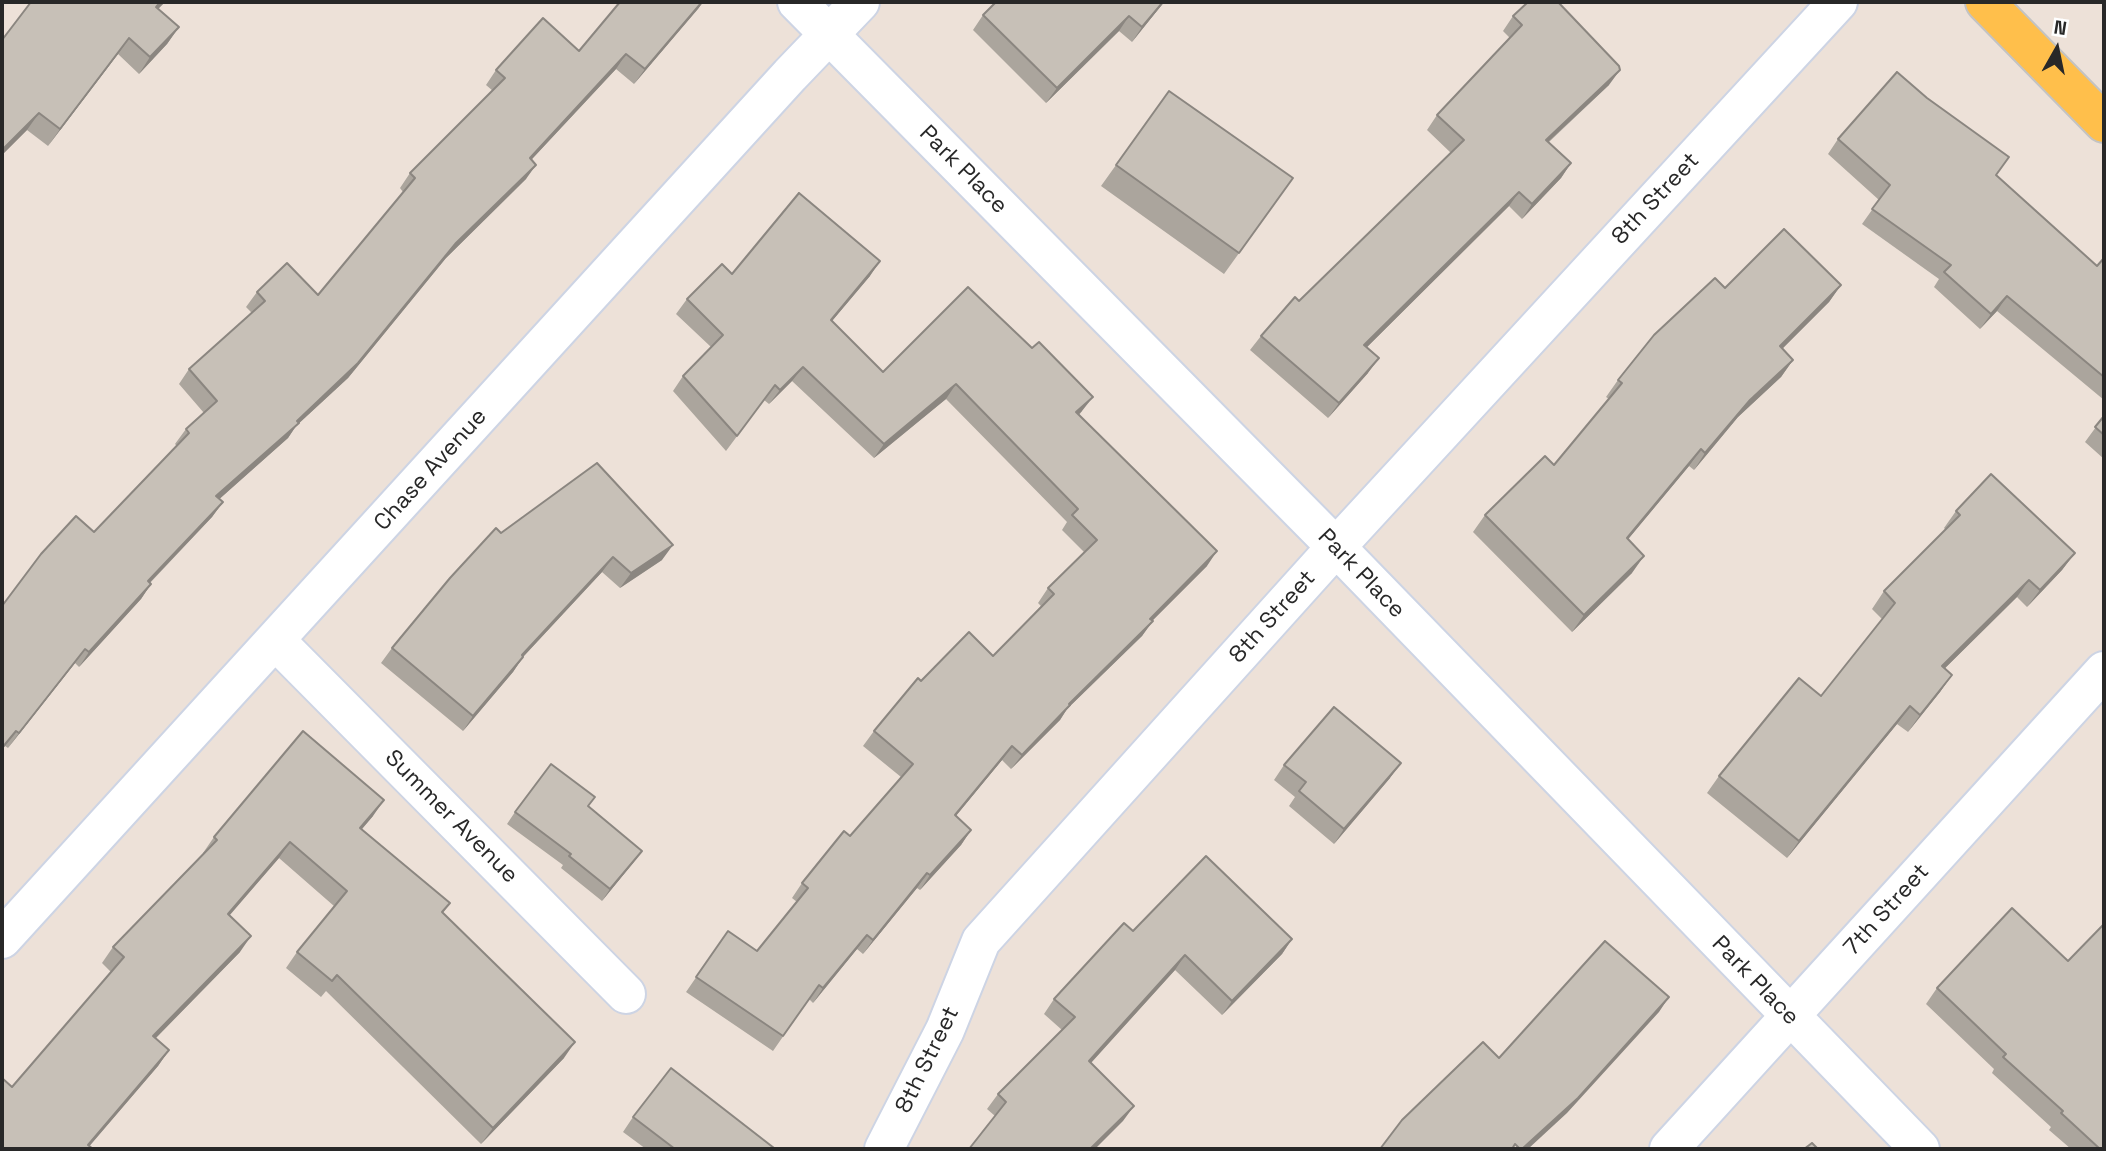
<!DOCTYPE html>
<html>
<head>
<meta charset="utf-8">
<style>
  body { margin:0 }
  #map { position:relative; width:2106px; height:1151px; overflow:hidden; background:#ede1d8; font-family:"Space Grotesk",sans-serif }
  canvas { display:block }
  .frame { position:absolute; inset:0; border:4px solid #282828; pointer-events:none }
  .north { position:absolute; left:2022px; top:14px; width:70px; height:70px; -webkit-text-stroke:5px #fff; paint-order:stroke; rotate:9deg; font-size:19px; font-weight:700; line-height:28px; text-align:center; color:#282828 }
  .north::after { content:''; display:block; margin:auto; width:24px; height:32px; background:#282828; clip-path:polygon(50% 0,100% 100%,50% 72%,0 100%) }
</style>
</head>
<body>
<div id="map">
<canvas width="2106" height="1151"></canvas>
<div class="frame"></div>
<div class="north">N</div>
</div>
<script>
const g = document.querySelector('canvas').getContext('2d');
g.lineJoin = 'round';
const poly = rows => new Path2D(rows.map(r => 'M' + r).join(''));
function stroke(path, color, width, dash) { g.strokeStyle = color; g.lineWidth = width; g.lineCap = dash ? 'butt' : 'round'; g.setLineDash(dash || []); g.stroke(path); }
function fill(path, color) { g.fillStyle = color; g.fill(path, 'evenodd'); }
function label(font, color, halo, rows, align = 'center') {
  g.font = font + ' "Space Grotesk",sans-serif'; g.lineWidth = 5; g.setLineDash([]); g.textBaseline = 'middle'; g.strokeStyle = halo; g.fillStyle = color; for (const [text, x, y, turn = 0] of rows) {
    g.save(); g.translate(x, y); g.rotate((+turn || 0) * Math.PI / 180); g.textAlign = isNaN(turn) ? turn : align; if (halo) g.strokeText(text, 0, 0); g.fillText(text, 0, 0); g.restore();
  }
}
const minor = poly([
  [797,2,1336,547,1920,1149],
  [275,640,626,994],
  [2,939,790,75,860,2],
  [884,1149,945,1030,981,941,1336,547,1838,2],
  [1669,1149,2104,671]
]);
const major = poly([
  [1985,2,2104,123]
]);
stroke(minor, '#cdd4e4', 42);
stroke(major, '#c3c3c3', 42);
stroke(minor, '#fff', 38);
stroke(major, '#ffbf4b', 38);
fill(poly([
  [165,2,158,9,179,27,167,44,139,74,118,54,48,146,27,130,2,155,2,40],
  [620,2,703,2,634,84,616,69,531,160,526,179,446,258,348,378,296,426,288,438,219,499,223,502,212,517,150,583,151,584,141,599,79,667,75,663,8,748,5,746,2,750,2,606,94,532,177,446,175,444,186,429,204,413,179,384,189,369,252,313,246,307,257,292,318,295,403,192,400,188,410,173,493,91,486,85,496,70,579,51],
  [996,2,1164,2,1132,42,1119,31,1046,103,973,30,983,15],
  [1513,16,1609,85,1549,142,1571,163,1561,178,1522,219,1509,206,1367,347,1368,373,1328,418,1250,350,1261,336,1299,301,1451,153,1427,130,1437,115,1510,38,1503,31],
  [1169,91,1293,178,1224,274,1101,186],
  [1838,139,1996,175,2097,266,2104,258,2104,400,1997,311,1980,329,1934,287,1939,279,1862,224,1879,200,1828,154],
  [732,274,870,276,832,321,883,372,968,287,1082,411,1079,415,1207,566,1152,621,1142,636,1067,709,1060,720,1011,769,1002,760,956,816,971,830,961,845,920,890,917,888,863,954,857,949,813,1003,809,999,773,1051,686,992,728,931,757,951,797,902,792,898,802,883,850,836,901,777,863,746,874,731,921,681,993,656,1041,606,1038,603,1048,588,1084,552,1062,530,1067,522,946,399,874,458,792,381,769,404,764,400,726,451,673,391,683,376,711,347,676,314,687,299],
  [1841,285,1829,302,1782,349,1793,360,1781,377,1738,417,1694,470,1689,466,1628,539,1632,573,1572,632,1473,532,1485,515,1554,465,1609,399,1606,397,1618,380,1725,288],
  [2104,416,2104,459,2085,442],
  [1956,511,2075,553,2062,570,2027,607,2017,597,1945,668,1952,675,1940,692,1908,732,1897,724,1787,858,1707,793,1719,776,1821,696,1882,619,1872,609,1884,591,1946,530,1944,528],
  [501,533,662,560,620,588,602,572,523,657,513,672,463,731,381,663,392,648],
  [1284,765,1390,778,1334,844,1289,806,1295,797,1274,780],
  [588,807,642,851,602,901,561,868,563,865,507,824,515,812],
  [373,816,362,829,450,903,443,913,564,1058,481,1144,326,991,321,997,286,968,297,952,334,906,279,858,229,915,240,952,156,1038,169,1050,158,1066,89,1146,111,972,102,963,113,947,204,854,203,853,214,837],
  [1133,931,1292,939,1282,954,1222,1015,1175,970,1091,1063,1123,1121,995,1116,987,1109,998,1094,1062,1030,1044,1014,1054,999],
  [2068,961,2104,1149,2071,1149,2049,1130,2051,1127,1992,1073,1994,1069,1926,1004,1937,988],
  [633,1117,773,1149,646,1149,623,1132]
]), '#aba59d');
fill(poly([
  [160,2,165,2,144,23,156,7],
  [702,2,703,2,698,9,634,84,645,69],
  [1163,2,1164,2,1132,42,1142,27],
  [1129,16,1119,31,1046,103,1057,88],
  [179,27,167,44,139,74,150,57],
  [129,38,118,54,48,146,60,129],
  [626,54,616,69,519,173,530,158],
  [1620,70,1609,85,1535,154,1546,140],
  [39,113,27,130,2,155,2,150],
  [1571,163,1561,178,1522,219,1532,204],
  [536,165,526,179,446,258,348,378,296,426,288,438,206,511,216,496,297,421,456,243],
  [1519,192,1509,206,1354,360,1364,345],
  [880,261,870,276,821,334,831,320],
  [1841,285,1829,302,1768,363,1780,346],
  [2007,296,1997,311,1980,329,1991,314],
  [1379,358,1368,373,1328,418,1339,403],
  [1793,360,1781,377,1738,417,1694,470,1705,453,1750,400],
  [803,367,792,381,769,404,780,390],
  [956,384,946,399,874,458,884,444],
  [1093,397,1082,411,1066,427,1076,412],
  [1701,449,1689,466,1615,555,1627,538],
  [223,502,212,517,137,596,148,581],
  [673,545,662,560,620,588,631,573],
  [1217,551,1207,566,1140,633,1150,619],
  [2075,553,2062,570,2027,607,2040,590],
  [1644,556,1632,573,1572,632,1584,615],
  [613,557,602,572,523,657,513,672,463,731,473,716,522,655],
  [2029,580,2017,597,1930,683,1942,666],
  [151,584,141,599,79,667,89,652],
  [1153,621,1142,636,1067,709,1060,720,1011,769,1022,755,1069,704],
  [85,649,75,663,8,748,19,733],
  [1952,675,1940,692,1908,732,1920,715],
  [1910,706,1897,724,1787,858,1799,841],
  [1012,746,1002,760,944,830,955,815],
  [1401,763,1390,778,1334,844,1344,829],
  [384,800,373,816,349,844,360,828],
  [971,830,961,845,920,890,930,875],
  [290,842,279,858,217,930,228,914],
  [642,851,633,863,602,901,610,889],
  [927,873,917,888,863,954,873,940],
  [867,935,857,949,813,1003,823,988],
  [251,936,240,952,142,1052,153,1036],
  [1292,939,1282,954,1222,1015,1232,1001],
  [1185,955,1175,970,1079,1076,1089,1061],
  [1669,997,1659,1012,1567,1113,1528,1149,1522,1149],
  [575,1042,564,1058,481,1144,493,1128],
  [169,1050,158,1066,87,1149,85,1149],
  [1134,1106,1123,1121,1095,1149,1090,1149]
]), '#8b8680');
const building = poly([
  [31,2,160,2,156,7,179,27,150,57,129,38,60,129,39,113,2,150,2,40,31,2],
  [620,2,702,2,645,69,626,54,530,158,536,165,456,243,358,363,297,421,299,423,216,496,223,502,148,581,151,584,89,652,85,649,19,733,16,731,2,748,2,606,41,554,76,516,94,532,189,433,186,429,217,401,189,369,265,301,257,292,287,263,318,295,415,178,410,173,505,78,496,70,543,18,579,51,620,2],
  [996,2,1163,2,1142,27,1129,16,1057,88,983,15,996,2],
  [1528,2,1558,2,1619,66,1620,70,1546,140,1571,163,1532,204,1519,192,1364,345,1379,358,1339,403,1261,336,1295,297,1299,301,1464,140,1437,115,1522,25,1513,16,1528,2],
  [1897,72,1927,98,2009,157,1996,175,2097,266,2104,258,2104,377,2007,296,1991,314,1944,272,1951,265,1872,209,1890,185,1838,139,1897,72],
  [1169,91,1293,178,1239,253,1116,165,1169,91],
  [799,193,880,261,831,320,883,372,968,287,1032,348,1039,342,1093,397,1076,412,1217,551,1150,619,1153,621,1069,704,1070,705,1022,755,1012,746,955,815,971,830,930,875,927,873,873,940,867,935,823,988,819,985,783,1036,696,977,728,931,757,951,808,888,802,883,844,831,850,836,913,764,874,731,918,678,921,681,969,632,993,656,1054,594,1048,588,1097,540,1072,515,1078,509,956,384,884,444,803,367,780,390,775,385,737,436,683,376,723,335,687,299,722,264,732,274,799,193],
  [1784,229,1841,285,1780,346,1793,360,1750,400,1705,453,1701,449,1627,538,1644,556,1584,615,1485,515,1545,456,1554,465,1622,383,1618,380,1654,335,1715,278,1725,288,1784,229],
  [2104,416,2104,435,2095,427,2104,416],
  [597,463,673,545,631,573,613,557,522,655,523,657,473,716,392,648,450,578,496,528,501,533,597,463],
  [1991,474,2075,553,2040,590,2029,580,1942,666,1952,675,1920,715,1910,706,1799,841,1719,776,1799,678,1821,696,1895,603,1884,591,1960,515,1956,511,1991,474],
  [1334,707,1401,763,1344,829,1299,791,1306,782,1284,765,1334,707],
  [303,731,384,800,360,828,450,903,442,912,575,1042,493,1128,337,975,332,981,297,952,347,891,290,842,228,914,251,936,153,1036,169,1050,88,1145,93,1149,2,1149,2,1078,12,1087,124,957,113,947,217,840,214,837,303,731],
  [551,764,595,797,588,806,642,851,610,889,569,856,571,854,515,812,551,764],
  [1206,856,1292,939,1232,1001,1185,955,1089,1061,1134,1106,1090,1149,969,1149,1006,1102,998,1094,1075,1017,1054,999,1124,923,1133,931,1206,856],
  [2012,908,2068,961,2104,924,2104,1149,2100,1149,2061,1113,2063,1111,2003,1057,2006,1054,1937,988,2012,908],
  [1605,941,1669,997,1578,1098,1522,1149,1520,1149,1515,1144,1512,1149,1380,1149,1402,1120,1483,1042,1499,1058,1605,941],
  [671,1068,774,1148,773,1149,675,1149,633,1117,671,1068],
  [1812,1143,1818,1149,1804,1149,1812,1143]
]);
fill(building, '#c7c0b7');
stroke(building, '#8b8680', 2);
label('23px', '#282828', '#fff', [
  ["Park Place",963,170,45],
  ["8th Street",1656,199,-47],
  ["Chase Avenue",431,470,-48],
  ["Park Place",1361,574,46],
  ["8th Street",1273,617,-48],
  ["Summer Avenue",451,817,45],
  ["7th Street",1887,910,-48],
  ["Park Place",1755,981,46],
  ["8th Street",928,1060,-64]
]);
</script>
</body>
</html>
